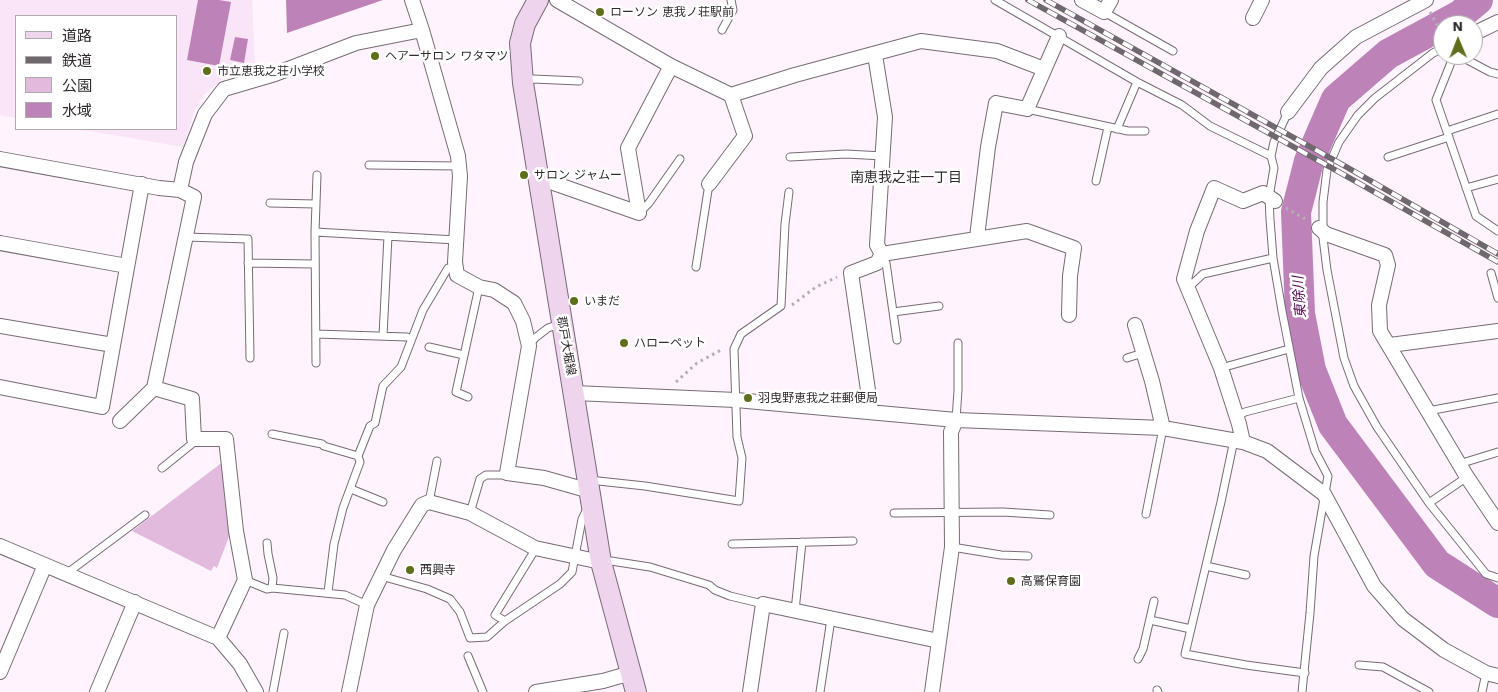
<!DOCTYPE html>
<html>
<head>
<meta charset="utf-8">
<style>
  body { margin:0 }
  #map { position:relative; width:1498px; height:692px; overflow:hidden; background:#fff3fd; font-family:"Work Sans","Noto Sans JP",sans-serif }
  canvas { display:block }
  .legend { position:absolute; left:15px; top:15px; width:162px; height:115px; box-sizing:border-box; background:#fff; border:1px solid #adaaac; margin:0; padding:6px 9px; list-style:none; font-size:15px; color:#312b30 }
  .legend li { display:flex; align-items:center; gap:10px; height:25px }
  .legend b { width:25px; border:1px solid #adaaac }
  .north { position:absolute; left:1433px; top:15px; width:50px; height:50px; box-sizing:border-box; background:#fff; border:1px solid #adaaac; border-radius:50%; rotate:359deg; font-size:14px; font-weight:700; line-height:20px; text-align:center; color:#312b30 }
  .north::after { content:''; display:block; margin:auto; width:18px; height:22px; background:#5f6e1a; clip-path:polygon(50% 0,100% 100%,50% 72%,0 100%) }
</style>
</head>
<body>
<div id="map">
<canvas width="1498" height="692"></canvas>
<ul class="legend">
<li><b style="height:6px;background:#efd4ed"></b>道路</li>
<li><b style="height:6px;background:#70686f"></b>鉄道</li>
<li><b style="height:14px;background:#e1badd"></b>公園</li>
<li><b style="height:14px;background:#bd83b8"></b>水域</li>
</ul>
<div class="north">N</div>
</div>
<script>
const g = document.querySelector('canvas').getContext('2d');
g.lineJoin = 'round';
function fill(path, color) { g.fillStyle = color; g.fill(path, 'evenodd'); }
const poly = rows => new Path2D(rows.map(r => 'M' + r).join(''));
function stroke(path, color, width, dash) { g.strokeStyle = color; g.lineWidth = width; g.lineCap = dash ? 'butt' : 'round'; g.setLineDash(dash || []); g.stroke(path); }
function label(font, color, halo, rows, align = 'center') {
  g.font = font + ' "Work Sans","Noto Sans JP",sans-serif'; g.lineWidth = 5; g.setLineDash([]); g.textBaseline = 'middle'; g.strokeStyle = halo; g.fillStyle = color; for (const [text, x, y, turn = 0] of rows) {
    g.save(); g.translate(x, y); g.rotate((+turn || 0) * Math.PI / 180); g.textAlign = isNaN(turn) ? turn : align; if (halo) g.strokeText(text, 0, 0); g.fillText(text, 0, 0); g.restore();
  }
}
fill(poly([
  [0,0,252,0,255,63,222,79,204,95,195,110,183,147,77,129,176,129,176,16,16,16,16,118,0,115]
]), '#fae5f8');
fill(poly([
  [224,461,230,534,217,568,214,566,211,571,132,531]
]), '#e1badd');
fill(poly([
  [198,0,219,0,231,2,219,66,187,60],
  [286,0,383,0,287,33],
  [235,37,248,39,244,63,230,60]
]), '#bd83b8');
stroke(poly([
  [1478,0,1460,15,1388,54,1336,99,1309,161,1296,212,1300,314,1311,370,1333,425,1437,564,1498,603]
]), '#bd83b8', 30);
const service = poly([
  [995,0,1137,82,1182,105,1210,126,1271,156,1274,168,1269,197,1270,219,1273,258,1282,311,1299,398,1315,451,1328,476,1314,556,1310,613,1302,692],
  [1104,12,1173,51],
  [722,30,733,10,731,0],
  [1443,48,1433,53,1375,98,1358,115,1339,142,1327,170,1323,202,1323,238,1327,270,1344,358,1354,386,1377,427,1429,503,1486,574,1498,578],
  [1454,55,1436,100,1476,216,1498,231],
  [1458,55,1490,72,1498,74],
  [525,83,533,79,579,81],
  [1027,109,1128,131,1145,131],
  [1117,129,1137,82],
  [1447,131,1498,114],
  [1271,156,1274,142,1288,112],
  [790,157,846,154,883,156],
  [1388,157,1449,137],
  [369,165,459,166],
  [1096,181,1108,127],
  [1466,188,1498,179],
  [270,203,316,204],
  [639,213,649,203,680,159],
  [315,232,317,175],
  [186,237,248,239,250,358],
  [882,254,886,263,897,340],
  [248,263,315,264],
  [696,267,709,184],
  [1491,273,1498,298],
  [1188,288,1203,274,1273,258],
  [893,312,939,306],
  [316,334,407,337],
  [383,336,388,236],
  [529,346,535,338,548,328,560,324],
  [429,347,464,355],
  [1127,358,1143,353],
  [316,363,315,232,456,240],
  [1221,368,1289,349],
  [468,397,456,392,479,287],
  [1428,411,1498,398],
  [1237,416,1245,412,1299,398],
  [956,420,958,390,958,343],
  [272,434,322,444,324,446,358,456,360,462,343,508,334,544,328,592],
  [1234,440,1221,502,1185,654,1246,665,1305,673],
  [358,456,370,426,375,423,383,386,401,367,423,310,448,268,456,268],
  [1459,464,1498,452],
  [162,468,193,443,194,439],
  [589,480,645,486,739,501,742,458,737,437,734,349,741,334,781,306,785,224,789,192],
  [351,489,383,502],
  [429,502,437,461],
  [1429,503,1467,477],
  [470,513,480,479,486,475,502,475,507,473],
  [894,513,1003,512,1050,515],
  [1146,514,1163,428],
  [267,543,268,554,273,578,272,588],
  [732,544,853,541],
  [952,547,1001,555,1028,556],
  [602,562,611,561,650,567,709,585,715,590,730,596,763,604],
  [1206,566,1246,575],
  [66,574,145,515],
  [381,576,427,589,450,599,460,612,470,638,487,637,505,621,560,584,572,572,582,519,588,507],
  [245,580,267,589,272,588,345,595,367,605],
  [795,611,802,542],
  [1150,620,1191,629],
  [505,621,495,615,533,553,535,548],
  [468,656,483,692],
  [1138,659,1143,649,1154,601],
  [1359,665,1383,667,1429,692],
  [1157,690,1158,692],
  [273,692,284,633],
  [820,692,831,619],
  [1482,692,1486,673]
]);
const minor = poly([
  [557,0,671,66,731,95,795,75,921,41,997,51,1044,69],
  [1082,0,1104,12,1111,0],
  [1253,18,1262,0],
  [422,30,458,156,460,176,455,262,457,275,479,287,494,290,514,303,523,321,529,346,507,473,544,478,590,491],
  [1473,34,1498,22],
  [875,55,885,117,877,245,882,254],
  [1288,112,1321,68,1356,37,1426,0],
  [0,159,159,188,180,190,186,162,205,114,224,89,275,74,356,43,422,30,412,0],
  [539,178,639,213,628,148,671,66],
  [709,184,745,136,731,95],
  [1319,228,1326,234,1385,255,1388,265,1379,305,1380,331,1467,477,1498,523],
  [977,237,988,147,996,103,1027,109,1059,36],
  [0,243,127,266],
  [882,254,1027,231,1074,248,1070,276,1069,315],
  [1135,325,1152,381,1163,428],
  [0,326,113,345],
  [1390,345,1498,331],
  [0,387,102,407,142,184],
  [154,388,192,399,194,439,226,439,236,531,245,580,218,638],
  [574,393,736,400,956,420,1163,428,1243,442,1267,451,1324,494,1374,586,1403,619,1444,650,1486,673,1498,676],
  [871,411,851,273,877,263,882,254],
  [120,421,154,388,194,197,180,190],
  [1243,442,1239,424,1221,368,1184,279,1197,231,1214,188,1243,201,1263,193,1275,201],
  [0,546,218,638,240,664,256,692],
  [0,672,45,565],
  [97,692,135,602],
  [349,692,367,605,394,550,422,505,429,502,470,513,535,548,601,562],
  [536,692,603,681,631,673],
  [750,692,763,604,939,641],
  [932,692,952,547,951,432,956,420]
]);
const secondary = poly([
  [538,0,525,24,520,43,523,83,601,562,636,692]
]);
stroke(service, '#786b77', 9);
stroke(minor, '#786b77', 16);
stroke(secondary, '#786b77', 22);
stroke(poly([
  [1430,12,1443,36],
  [1286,208,1307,220],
  [792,305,816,287,837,277],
  [676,382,697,363,723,349]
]), '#b7adb5', 3, [2.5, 4]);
stroke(service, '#fff', 7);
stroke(minor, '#fff', 14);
stroke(secondary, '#efd4ed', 20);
const rail = poly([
  [1028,0,1339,172,1498,262],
  [1046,0,1343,165,1498,254]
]);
stroke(rail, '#70686f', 5.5);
stroke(rail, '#fff', 4, [11]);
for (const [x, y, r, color] of [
  [600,12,5,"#5f6e1a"],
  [375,56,5,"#5f6e1a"],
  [207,71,5,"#5f6e1a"],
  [524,175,5,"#5f6e1a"],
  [574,301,5,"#5f6e1a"],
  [624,343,5,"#5f6e1a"],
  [748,398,5,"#5f6e1a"],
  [410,570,5,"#5f6e1a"],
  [1011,581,5,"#5f6e1a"]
]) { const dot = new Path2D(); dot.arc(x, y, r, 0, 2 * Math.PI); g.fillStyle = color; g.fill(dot); stroke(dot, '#fff', 2); }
label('12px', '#312b30', '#fff', [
  ["ローソン 恵我ノ荘駅前",610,12],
  ["ヘアーサロン ワタマツ",385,56],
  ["市立恵我之荘小学校",217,71],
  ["サロン ジャムー",534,175],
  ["いまだ",584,301],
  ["ハローペット",634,343],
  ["羽曳野恵我之荘郵便局",758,398],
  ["西興寺",420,570],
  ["高鷲保育園",1021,581]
], 'left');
label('12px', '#312b30', '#fff', [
  ["郡戸大堀線",566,346,80]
]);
label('14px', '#312b30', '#fff', [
  ["南恵我之荘一丁目",906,178]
]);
label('italic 14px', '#50064e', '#fff', [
  ["東除川",1300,297,-94]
]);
</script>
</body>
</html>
